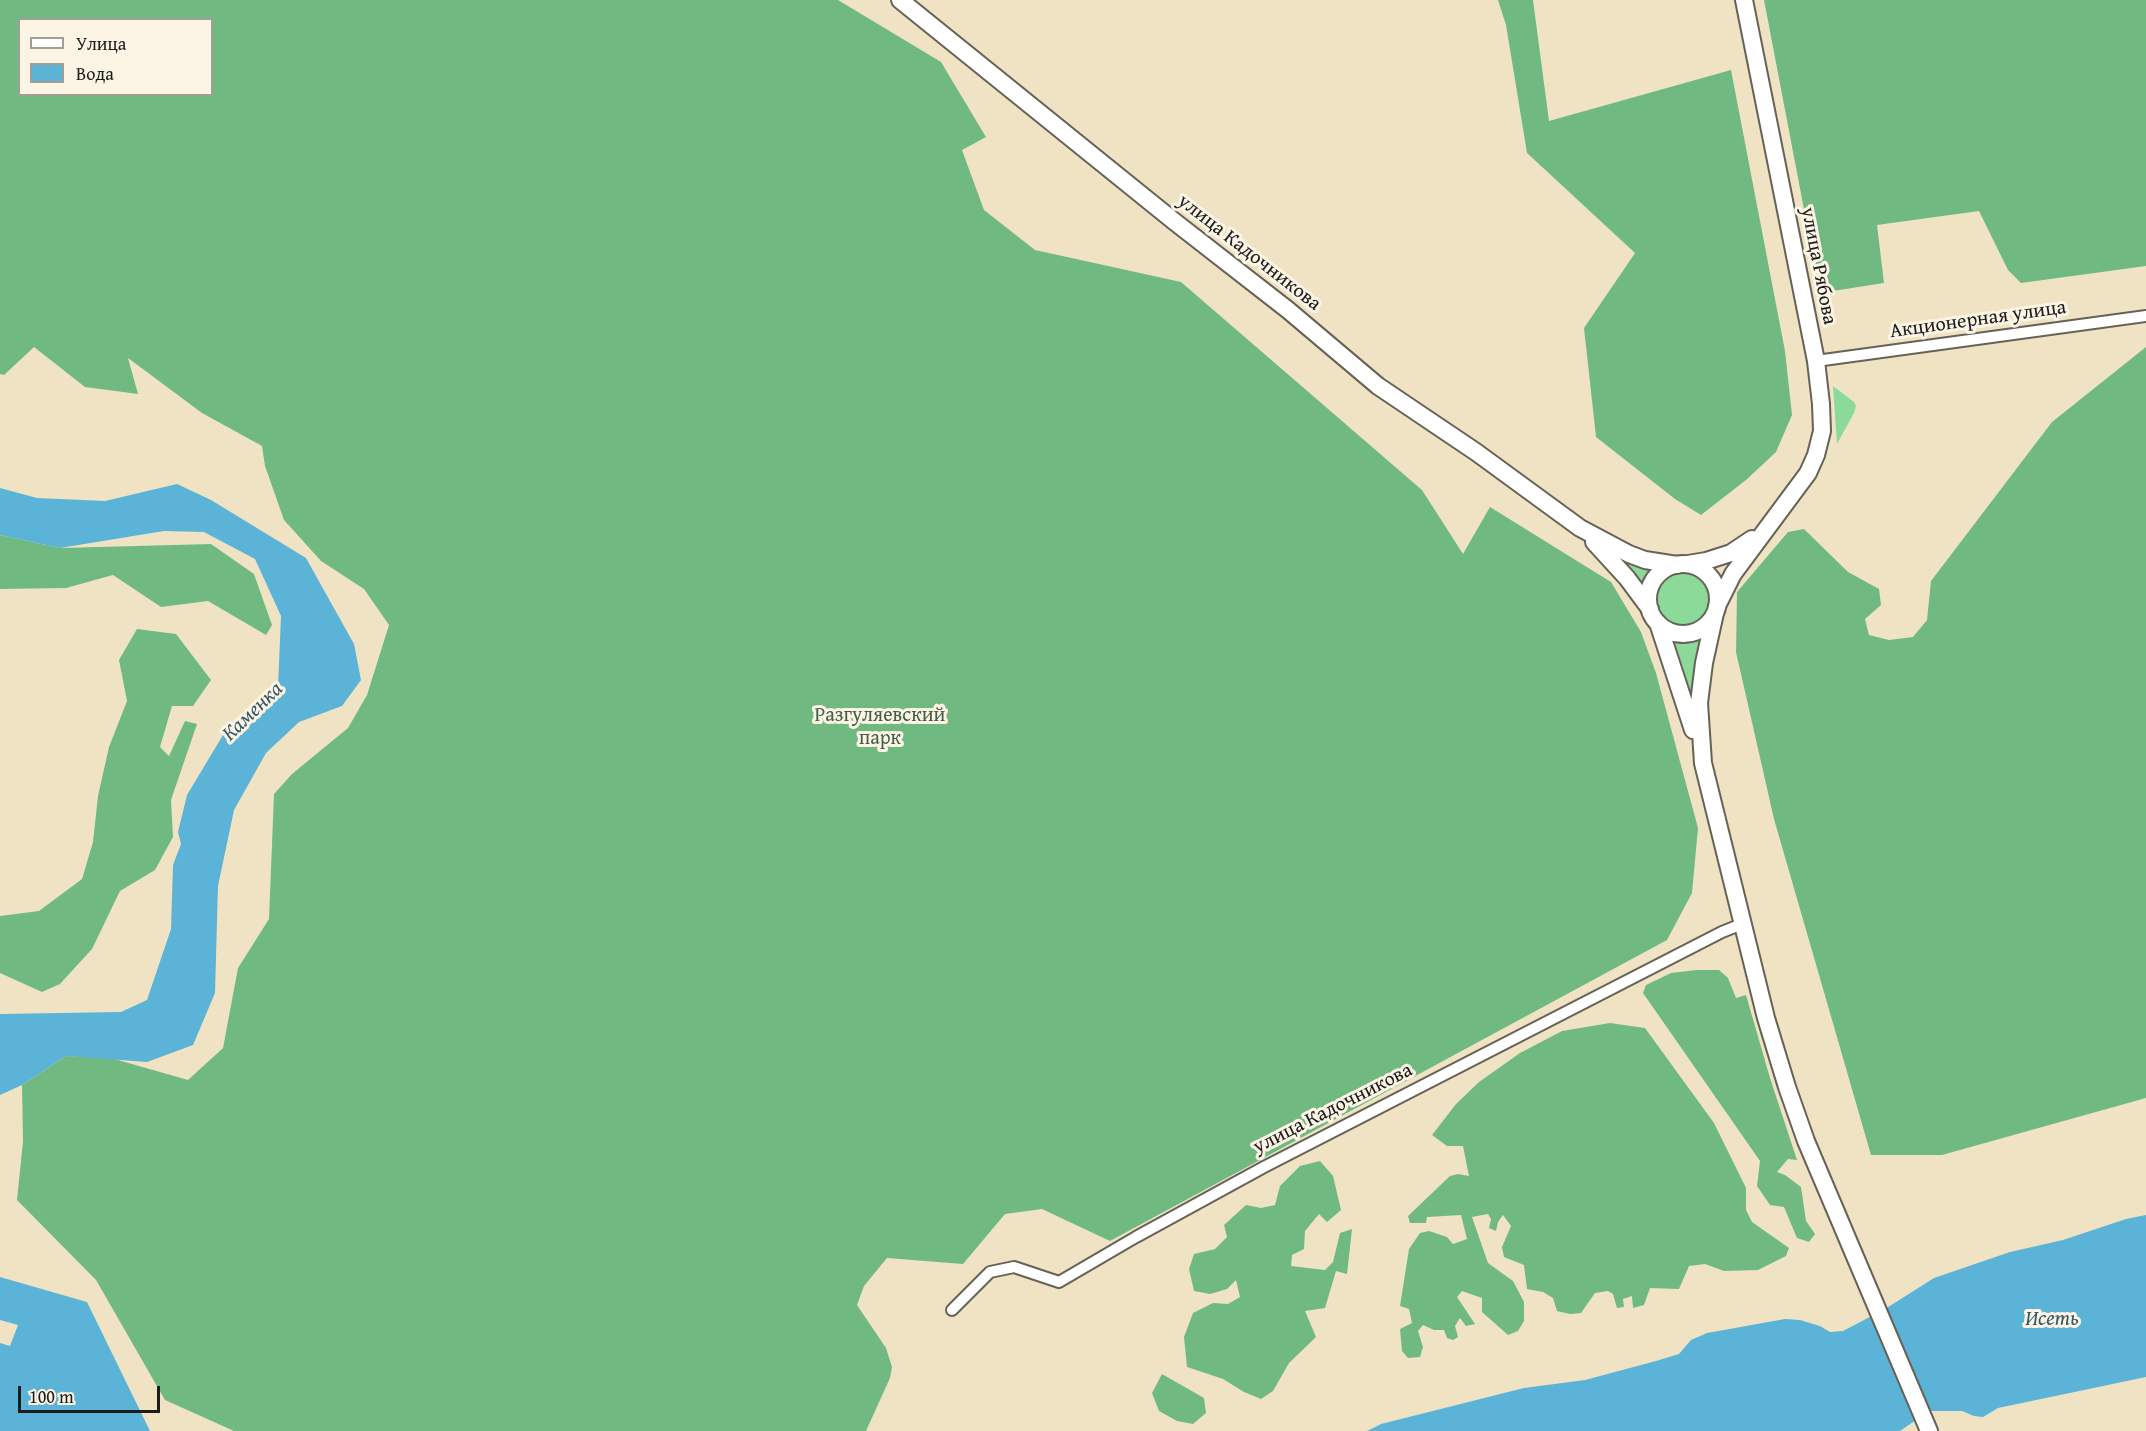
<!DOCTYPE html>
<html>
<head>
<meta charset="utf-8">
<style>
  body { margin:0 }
  #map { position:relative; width:2146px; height:1431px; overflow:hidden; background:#f0e3c4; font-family:"Gentium Book Plus",serif }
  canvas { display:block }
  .legend { position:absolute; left:18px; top:18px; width:195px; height:78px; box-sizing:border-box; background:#fcf5e5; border:2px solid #a29e95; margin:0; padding:8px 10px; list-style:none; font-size:18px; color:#1c1c1c }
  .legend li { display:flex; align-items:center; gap:12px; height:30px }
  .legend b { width:30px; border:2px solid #a29e95 }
  .scale { position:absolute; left:18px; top:1386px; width:142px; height:27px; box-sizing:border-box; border:3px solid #1c1c1c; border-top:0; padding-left:8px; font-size:18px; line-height:21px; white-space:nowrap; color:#1c1c1c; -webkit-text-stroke:4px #fcf5e5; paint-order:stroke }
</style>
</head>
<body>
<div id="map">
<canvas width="2146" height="1431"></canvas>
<ul class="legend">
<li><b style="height:8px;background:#fff"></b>Улица</li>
<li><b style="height:16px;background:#5bb3d8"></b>Вода</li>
</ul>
<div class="scale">100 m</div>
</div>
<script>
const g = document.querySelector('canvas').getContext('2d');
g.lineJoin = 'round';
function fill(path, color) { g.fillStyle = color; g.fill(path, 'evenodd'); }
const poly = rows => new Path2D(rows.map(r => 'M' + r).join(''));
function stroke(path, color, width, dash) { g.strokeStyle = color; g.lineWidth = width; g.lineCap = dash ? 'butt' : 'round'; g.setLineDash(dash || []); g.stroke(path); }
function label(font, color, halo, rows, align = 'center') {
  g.font = font + ' "Gentium Book Plus",serif'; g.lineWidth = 6; g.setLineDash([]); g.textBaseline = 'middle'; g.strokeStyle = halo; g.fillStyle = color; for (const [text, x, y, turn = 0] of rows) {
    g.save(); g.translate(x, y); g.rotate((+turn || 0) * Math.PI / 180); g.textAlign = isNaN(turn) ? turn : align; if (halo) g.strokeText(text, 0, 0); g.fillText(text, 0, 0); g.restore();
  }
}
fill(poly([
  [1833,386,1854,402,1856,406,1854,413,1837,444],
  [1623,560,1633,565,1652,568,1642,584],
  '1656 599a27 27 0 1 1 54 0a27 27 0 1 1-54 0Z',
  [1672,638,1685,641,1701,638,1691,696,1683,667]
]), '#8bda99');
fill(poly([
  [0,0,838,0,941,62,986,137,962,150,984,210,1035,250,1181,282,1422,490,1463,554,1490,507,1611,582,1641,632,1656,673,1698,828,1692,893,1667,940,1110,1241,1042,1209,1005,1214,963,1264,887,1258,864,1286,857,1305,886,1348,892,1367,890,1378,866,1431,234,1431,165,1400,96,1280,17,1200,23,1141,22,1085,66,1056,111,1058,188,1080,223,1048,238,968,269,919,274,794,292,774,348,728,367,695,389,625,364,589,321,561,284,520,265,466,262,446,202,413,128,358,138,394,85,387,34,347,4,375,0,374],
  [20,20,212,20,212,94,20,94],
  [1498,0,1533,0,1549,121,1731,70,1785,351,1792,415,1776,452,1746,480,1701,515,1675,499,1596,437,1584,328,1635,253,1527,153,1506,25],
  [1764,0,2146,0,2146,266,2021,283,2008,270,1979,211,1877,225,1884,283,1820,293],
  [2146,347,2146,1098,1942,1155,1871,1155,1774,819,1736,652,1737,592,1788,532,1804,529,1848,572,1879,589,1881,605,1865,619,1869,635,1889,640,1913,637,1927,620,1931,581,2052,422],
  [0,535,60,548,211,544,254,574,272,625,266,635,208,601,161,607,113,575,66,588,0,589],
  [137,629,176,634,211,680,193,706,172,706,160,747,169,756,185,721,197,724,171,800,173,837,155,870,120,891,92,949,60,984,42,992,0,973,0,916,39,911,82,879,93,842,98,796,109,747,127,701,119,660],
  [1697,970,1719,970,1728,978,1736,998,1746,995,1770,1078,1797,1160,1788,1159,1777,1172,1785,1175,1801,1187,1806,1221,1815,1234,1809,1242,1797,1238,1784,1207,1770,1205,1757,1186,1760,1161,1643,993,1646,985,1671,973],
  [1610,1023,1645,1028,1714,1123,1746,1188,1746,1210,1752,1222,1789,1248,1786,1256,1758,1270,1724,1271,1705,1264,1689,1266,1679,1289,1650,1288,1644,1305,1633,1308,1632,1296,1623,1299,1624,1307,1617,1308,1613,1294,1608,1291,1595,1293,1581,1313,1570,1314,1557,1311,1553,1298,1543,1292,1527,1289,1524,1265,1504,1257,1502,1247,1511,1226,1503,1215,1498,1222,1496,1231,1489,1228,1491,1219,1488,1214,1472,1217,1488,1263,1513,1281,1524,1302,1524,1321,1518,1331,1508,1335,1482,1312,1482,1298,1462,1291,1457,1297,1475,1324,1466,1326,1460,1318,1455,1326,1458,1337,1453,1340,1447,1338,1444,1330,1434,1330,1423,1325,1418,1331,1423,1347,1420,1357,1408,1358,1402,1351,1400,1329,1412,1323,1409,1309,1400,1306,1409,1249,1420,1233,1429,1231,1447,1237,1453,1244,1467,1239,1461,1215,1427,1217,1426,1223,1410,1223,1408,1216,1450,1176,1458,1174,1469,1176,1463,1146,1447,1146,1432,1135,1456,1104,1479,1082,1520,1053,1562,1031],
  [1320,1161,1333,1176,1341,1210,1327,1222,1319,1214,1305,1231,1304,1249,1292,1255,1291,1266,1325,1270,1333,1262,1340,1233,1352,1229,1347,1274,1336,1271,1325,1308,1305,1311,1316,1337,1289,1363,1273,1391,1261,1399,1244,1392,1223,1379,1187,1367,1184,1337,1193,1313,1213,1303,1228,1304,1240,1297,1236,1280,1227,1289,1210,1294,1194,1291,1189,1269,1194,1254,1215,1249,1227,1237,1224,1225,1246,1205,1261,1208,1275,1205,1280,1186,1300,1166],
  [1162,1374,1204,1398,1206,1413,1193,1424,1177,1421,1159,1411,1152,1393]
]), '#70ba81');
fill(poly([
  [177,484,211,500,306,558,354,644,361,680,342,706,299,722,266,753,234,810,218,886,215,993,193,1045,147,1062,66,1056,22,1085,0,1095,0,1014,121,1012,147,1000,171,929,173,865,181,844,178,832,187,795,229,725,278,687,281,616,255,559,204,532,164,531,60,548,0,535,0,488,37,498,105,501],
  [2146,1215,2146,1377,1998,1408,1983,1417,1974,1416,1962,1411,1929,1411,1900,1431,1367,1431,1381,1424,1524,1388,1585,1380,1656,1361,1679,1354,1691,1340,1707,1333,1785,1319,1800,1320,1820,1326,1830,1332,1843,1331,1885,1309,1934,1278,2010,1252,2063,1240,2126,1219],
  [0,1277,87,1302,150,1431,0,1431,0,1343,10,1346,18,1325,0,1320]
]), '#5bb3d8');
const street = poly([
  [1816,361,2146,316],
  [952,1310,990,1272,1014,1267,1059,1282,1136,1237,1264,1167,1722,932,1742,924]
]);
const primary = poly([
  [900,0,1175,222,1288,310,1378,386,1476,452,1580,528,1629,554,1645,560,1677,565],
  [1594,542,1627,578,1650,609],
  [1688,564,1706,561,1731,553,1752,539],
  '1648 599a35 35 0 1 1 70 0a35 35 0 1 1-70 0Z',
  [1717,606,1733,574,1808,473,1816,455,1822,431,1821,404,1816,361,1744,0],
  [1715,613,1704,663,1699,703,1703,763,1766,1018,1787,1087,1806,1141,1929,1431],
  [1658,623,1693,730]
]);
stroke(street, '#666257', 14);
stroke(primary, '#666257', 20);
stroke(street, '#fff', 10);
stroke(primary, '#fff', 16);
label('20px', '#1c1c1c', '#fcf5e5', [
  ["улица Кадочникова",1249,253,38],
  ["улица Рябова",1818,266,79],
  ["Акционерная улица",1978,320,-8],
  ["улица Кадочникова",1333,1109,-27]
]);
label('20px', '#435e48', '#fcf5e5', [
  ["Разгуляевский",880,716],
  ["парк",880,739]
]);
label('italic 21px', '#355867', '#fcf5e5', [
  ["Каменка",253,712,-44],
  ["Исеть",2052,1320]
]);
</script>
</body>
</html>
